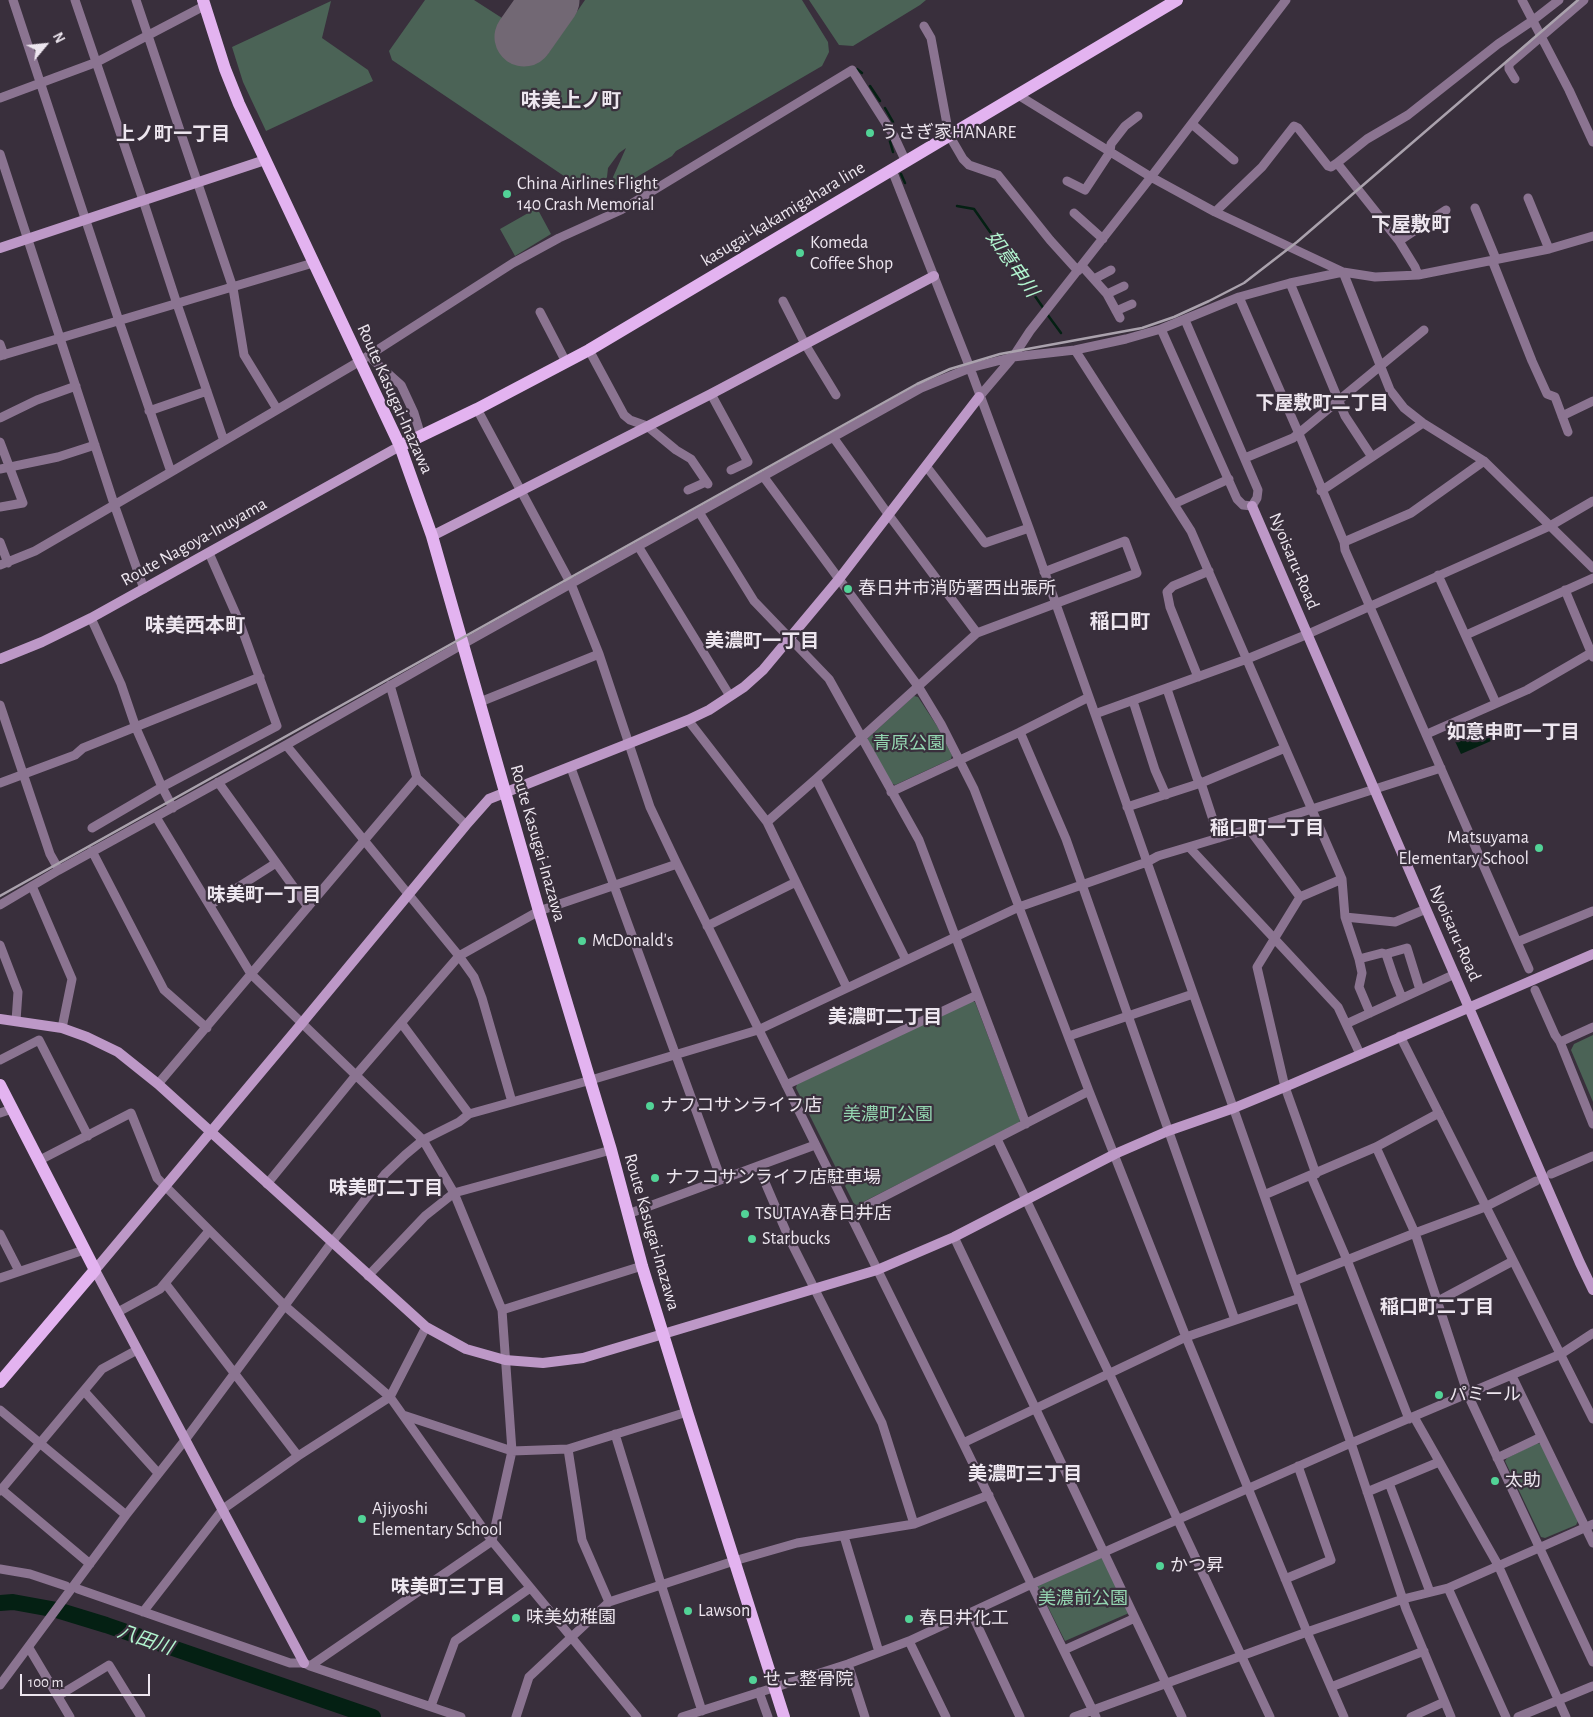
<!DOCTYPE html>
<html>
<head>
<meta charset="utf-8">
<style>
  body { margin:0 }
  #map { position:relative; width:1593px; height:1717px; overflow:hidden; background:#392f3c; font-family:"Alegreya Sans",sans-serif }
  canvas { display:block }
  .north { position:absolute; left:20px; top:20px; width:50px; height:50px; -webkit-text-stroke:4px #392f3c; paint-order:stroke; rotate:62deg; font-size:14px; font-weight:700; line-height:20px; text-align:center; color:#ede6ef }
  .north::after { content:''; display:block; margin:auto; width:18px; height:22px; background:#ede6ef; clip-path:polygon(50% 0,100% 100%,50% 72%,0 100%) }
  .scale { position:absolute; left:20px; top:1674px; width:130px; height:22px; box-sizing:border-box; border:2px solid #ede6ef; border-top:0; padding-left:6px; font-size:15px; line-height:18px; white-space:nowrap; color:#ede6ef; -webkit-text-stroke:4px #392f3c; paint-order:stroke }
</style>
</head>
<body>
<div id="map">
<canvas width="1593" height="1717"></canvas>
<div class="north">N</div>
<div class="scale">100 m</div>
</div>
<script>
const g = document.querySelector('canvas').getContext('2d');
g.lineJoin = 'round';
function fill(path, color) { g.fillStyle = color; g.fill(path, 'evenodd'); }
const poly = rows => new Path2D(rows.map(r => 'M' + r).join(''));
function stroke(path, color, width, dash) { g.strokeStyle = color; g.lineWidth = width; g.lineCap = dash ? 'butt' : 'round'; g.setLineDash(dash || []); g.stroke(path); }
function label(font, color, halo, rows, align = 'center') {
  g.font = font + ' "Alegreya Sans","Noto Sans JP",sans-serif'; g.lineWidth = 4.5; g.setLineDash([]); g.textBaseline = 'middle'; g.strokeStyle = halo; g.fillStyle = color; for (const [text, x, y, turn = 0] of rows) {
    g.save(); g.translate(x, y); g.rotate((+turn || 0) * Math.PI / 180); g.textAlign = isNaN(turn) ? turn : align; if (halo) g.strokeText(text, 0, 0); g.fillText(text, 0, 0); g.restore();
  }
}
fill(poly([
  [425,0,474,0,502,18,501,21,547,55,585,0,802,0,828,42,829,52,822,66,676,151,672,156,627,183,615,185,613,177,626,148,619,153,608,168,607,177,602,186,585,185,564,176,392,60,389,51],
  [809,0,926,0,920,5,853,46,839,45],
  [331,1,322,38,368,70,373,81,266,131,243,82,232,47],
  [537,208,551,234,515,256,500,229],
  [914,696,918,697,937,726,952,755,951,759,895,785,891,783,868,742,868,738],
  [972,1001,975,1002,1020,1120,1019,1123,857,1205,854,1204,796,1088,797,1084],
  [1593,1035,1593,1102,1571,1050,1574,1044],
  [1537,1443,1541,1444,1578,1521,1576,1525,1545,1538,1541,1537,1505,1461,1507,1458],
  [1102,1556,1129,1613,1065,1641,1037,1585]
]), '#4b6356');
fill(poly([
  [1483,724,1491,741,1461,754,1453,737]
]), '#042013');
stroke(poly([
  [857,69,862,73],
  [870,86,880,101],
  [885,108,893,122],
  [889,138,893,152],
  [901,174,905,183],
  [957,206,974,209,1044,309],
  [1047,314,1061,333]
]), '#042013', 2.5);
stroke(poly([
  [0,1603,13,1602,57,1610,106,1625,373,1717]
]), '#042013', 16);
stroke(poly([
  [524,37,550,0]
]), '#726874', 59);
stroke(poly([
  [13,0,119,321,171,472],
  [75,0,143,200,177,304,224,441],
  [136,0,233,288,244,355,277,409],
  [1522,0,1569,90,1593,142],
  [924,26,931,38,949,135,963,159,969,165,998,175,1050,240,1078,271],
  [1515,79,1509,69,1509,64,1584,0],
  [1018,95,1151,177,1215,212,1343,272,1390,390,1404,408,1423,423,1484,461,1593,568],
  [0,98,97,62,204,6],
  [1192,124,1234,160],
  [0,154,114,504,144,589],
  [1337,163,1367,139,1408,115,1498,44,1532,21,1559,0],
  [892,170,970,368,1029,528,1095,714,1351,1443,1406,1609,1451,1717],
  [1067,181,1085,190,1110,152,1111,144,1125,126,1138,116],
  [1528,198,1549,249],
  [1475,208,1496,259],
  [1215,212,1262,167,1294,126,1298,128,1328,166,1331,167,1337,163,1399,241,1415,267,1418,275],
  [1074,213,1103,239],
  [1399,241,1446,210],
  [1492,260,1532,361,1547,394,1555,397,1568,432],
  [1082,266,1107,294,1120,318],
  [1094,279,1111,270],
  [1290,283,1345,416,1372,457],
  [1107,294,1124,286],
  [1239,297,1299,434,1344,542,1345,550,1517,942,1593,911],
  [783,301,805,344,836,395],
  [1116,311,1132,304],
  [540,312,566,362],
  [1161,329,1237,499,1243,505,1252,506,1257,498,1258,490,1185,320],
  [0,344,4,355],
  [589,350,624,415,630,420,647,426,676,450,691,459,708,484],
  [1075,350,1191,531,1342,879,1345,917,1359,959,1362,973,1359,987,1370,1013],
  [369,355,373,360,401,385,414,413,421,436],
  [0,356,313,263],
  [711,394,748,462,731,470],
  [979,397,1013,357,1030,331,1151,177,1286,0],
  [477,409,571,584,599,654,650,807,677,864,963,1443,1096,1717],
  [149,411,207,391],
  [1562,416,1593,401],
  [0,418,37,400,76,386],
  [833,437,888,514,977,633],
  [0,442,23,503,0,507],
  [1245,458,1293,438,1424,330],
  [926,466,985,543,1029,528],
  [0,469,58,457,95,445],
  [763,476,918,686,941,724,974,789,1089,1091,1186,1337,1307,1632,1344,1717],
  [688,490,706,482],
  [1321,491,1423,423],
  [1174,504,1229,479],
  [699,512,754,601,829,679,919,840,1026,1124],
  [0,542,8,563],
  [1344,542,1411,513,1484,461],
  [638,546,730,696],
  [0,565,35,551,171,472,360,361,513,263,559,238,621,210,852,70,894,136,906,162],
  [1438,575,1496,703],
  [1565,590,1593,657],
  [91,618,121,684,136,728,162,787,173,808],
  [1466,635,1593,578],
  [1198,677,1170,607,1167,592,1173,586,1209,571],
  [1167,689,1197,778,1201,783,1219,838],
  [1133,701,1155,770,1166,795],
  [480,702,599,654],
  [0,705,50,854,59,870],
  [1095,714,1247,659,1308,634,1550,526,1593,501],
  [688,720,767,822,847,988],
  [1020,732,1066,839,1235,1320],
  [1427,734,1527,690,1591,653],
  [286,745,459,956,474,977,482,998,512,1102],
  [571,768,721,1179],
  [417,778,466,825],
  [816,779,906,960],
  [218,782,308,907],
  [0,783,75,755,83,748,260,677],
  [891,792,1020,732,1089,697],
  [1127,807,1201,783,1285,748],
  [156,817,251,974,423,1140,454,1193,502,1310,512,1451,492,1541,310,1666],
  [767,822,816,779,977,633,1137,573,1125,541,1044,572],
  [92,828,162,787,277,726,239,621,209,553],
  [1249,829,1300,897],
  [1189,847,1338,1007,1360,1054],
  [92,851,164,990,207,1028],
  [32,886,72,979,62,1028],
  [0,905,59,870,286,745,463,644,921,388,970,368,1013,357,1075,350,1126,339,1161,329,1239,297,1290,283,1343,272,1375,277,1418,275,1549,249,1593,236],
  [210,905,276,863],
  [1345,917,1395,922,1426,909],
  [707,926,796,882],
  [1517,942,1529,969],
  [0,945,18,992,16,1021],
  [1386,954,1394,978,1402,998],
  [1359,959,1382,953,1386,954,1407,948,1420,990],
  [1535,990,1555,1035,1560,1042,1593,1124],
  [402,1024,469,1114],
  [1346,1024,1455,974],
  [1069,1036,1193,994],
  [1400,1036,1593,1419],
  [1560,1042,1593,1027],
  [0,1060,39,1040,88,1136],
  [158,1084,417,778,390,685],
  [786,1085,977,995],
  [0,1113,12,1109],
  [997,1139,1109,1373,1270,1717],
  [1376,1147,1415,1233,1468,1395,1593,1662],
  [38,1161,131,1113,157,1178,285,1306,390,1397,492,1541,637,1717],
  [758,1166,788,1236,882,1423,914,1524],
  [1316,1174,1285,1087,1257,967,1300,897,1342,879],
  [1551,1174,1593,1156],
  [1311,1176,1347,1260,1409,1419],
  [267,1184,356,1075,459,956,539,911,677,864],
  [1264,1195,1376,1147,1439,1113],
  [628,1214,815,1145],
  [850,1214,1089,1091],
  [0,1234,19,1271],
  [954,1237,1182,1717],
  [368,1276,425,1216,454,1193,611,1150],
  [0,1278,84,1250],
  [1294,1281,1415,1233,1485,1207,1536,1181],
  [165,1283,298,1456],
  [1438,1301,1513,1261],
  [502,1310,642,1266],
  [118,1312,160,1289,209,1231],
  [1512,1376,1593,1543],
  [84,1391,158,1473],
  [0,1410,126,1515],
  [403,1415,512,1451,568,1449,687,1412],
  [1414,1417,1498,1565,1566,1717],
  [615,1434,661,1584,702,1711],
  [963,1443,1186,1337,1300,1298],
  [568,1449,582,1540,609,1602],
  [1497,1458,1541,1437],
  [1389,1483,1430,1592],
  [1,1489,90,1564],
  [0,1491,102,1369,137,1350],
  [1367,1492,1439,1462],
  [844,1536,879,1652],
  [0,1569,30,1574,66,1586],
  [1285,1579,1331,1560,1298,1466],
  [1448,1588,1506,1717],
  [78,1589,290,1663,304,1663,310,1666,461,1717],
  [143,1612,223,1509,298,1456,390,1397,426,1327],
  [971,1612,1020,1717],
  [909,1641,946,1717],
  [29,1648,70,1717],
  [1064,1650,1135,1618],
  [848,1664,865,1717],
  [0,1685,126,1515,185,1440,332,1242,385,1174,405,1155,423,1140,459,1122,469,1114,591,1080,758,1030,1019,907,1147,862,1158,856,1249,829,1441,768],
  [1331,1687,1424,1651],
  [759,1692,768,1717],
  [58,1696,109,1665,141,1717],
  [431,1706,455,1641,530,1588],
  [516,1717,529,1677,609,1602,734,1561,797,1543,914,1524,989,1495],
  [682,1717,848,1664,909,1641,1032,1584,1351,1443,1561,1354,1593,1333],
  [1074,1717,1307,1632,1403,1599,1448,1588,1593,1524],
  [1411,1717,1444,1702],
  [1518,1717,1593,1686]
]), '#8b7491', 9);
stroke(poly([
  [0,248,265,160],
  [1252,506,1426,909,1580,1263,1593,1290],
  [432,536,711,394,934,276],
  [0,659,42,642,91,618,400,446],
  [0,1019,62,1028,87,1037,118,1052,158,1084,426,1327,466,1349,505,1360,543,1363,583,1358,877,1270,954,1237,1115,1154,1168,1131,1234,1108,1285,1087,1593,954],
  [304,1663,95,1270,302,1023,466,825,489,799,688,720,709,710,744,687,763,670,839,579,979,397]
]), '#bd98c7', 10);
stroke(poly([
  [203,0,225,69,239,104,400,446,432,536,539,911,611,1150,642,1266,687,1412,784,1717],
  [400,446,477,409,589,350,1177,0],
  [0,1085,95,1270,0,1382]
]), '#e3b3f0', 12);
stroke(poly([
  [0,896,917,384,950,369,1000,354,1142,328,1174,317,1209,301,1244,283,1297,242,1578,0]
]), '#aaa2ad', 2.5);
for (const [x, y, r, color] of [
  [870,133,5,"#52d397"],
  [507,194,5,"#52d397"],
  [800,253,5,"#52d397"],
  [848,589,5,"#52d397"],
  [1539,848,5,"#52d397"],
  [582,941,5,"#52d397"],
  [650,1106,5,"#52d397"],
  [655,1178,5,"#52d397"],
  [745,1214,5,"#52d397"],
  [752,1239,5,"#52d397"],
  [1439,1395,5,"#52d397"],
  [1495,1481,5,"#52d397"],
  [362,1519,5,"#52d397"],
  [1160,1566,5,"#52d397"],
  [688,1611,5,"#52d397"],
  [516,1618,5,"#52d397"],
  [909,1619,5,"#52d397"],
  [753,1680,5,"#52d397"]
]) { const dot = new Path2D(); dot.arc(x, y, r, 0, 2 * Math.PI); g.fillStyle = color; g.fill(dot); stroke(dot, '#392f3c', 2); }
label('18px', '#ede6ef', '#392f3c', [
  ["うさぎ家HANARE",880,133],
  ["China Airlines Flight",517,184],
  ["140 Crash Memorial",517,205],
  ["Komeda",810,243],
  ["Coffee Shop",810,264],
  ["春日井市消防署西出張所",858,589],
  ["Matsuyama",1529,838,"right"],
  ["Elementary School",1529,859,"right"],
  ["McDonald's",592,941],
  ["ナフコサンライフ店",660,1106],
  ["ナフコサンライフ店駐車場",665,1178],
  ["TSUTAYA春日井店",755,1214],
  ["Starbucks",762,1239],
  ["パミール",1449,1395],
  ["太助",1505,1481],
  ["Ajiyoshi",372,1509],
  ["Elementary School",372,1530],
  ["かつ昇",1170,1566],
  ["Lawson",698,1611],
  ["味美幼稚園",526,1618],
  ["春日井化工",919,1619],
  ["せこ整骨院",763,1680]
], 'left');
label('18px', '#ede6ef', '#392f3c', [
  ["kasugai-kakamigahara line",783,214,-31],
  ["Route Kasugai-Inazawa",395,399,66],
  ["Route Nagoya-Inuyama",194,542,-29],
  ["Nyoisaru-Road",1294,561,67],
  ["Route Kasugai-Inazawa",538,843,74],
  ["Nyoisaru-Road",1455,933,66],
  ["Route Kasugai-Inazawa",652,1232,74]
]);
label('18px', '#94d6b1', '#392f3c', [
  ["青原公園",909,744],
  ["美濃町公園",888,1115],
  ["美濃前公園",1083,1599]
]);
label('bold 19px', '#ede6ef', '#392f3c', [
  ["上ノ町一丁目",173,134],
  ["下屋敷町二丁目",1322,403],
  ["美濃町一丁目",762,641],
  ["如意申町一丁目",1513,732],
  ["稲口町一丁目",1267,828],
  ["味美町一丁目",264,895],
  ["美濃町二丁目",885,1017],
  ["味美町二丁目",386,1188],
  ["稲口町二丁目",1437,1307],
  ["美濃町三丁目",1025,1474],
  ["味美町三丁目",448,1587]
]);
label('italic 19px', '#b2f6d0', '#392f3c', [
  ["如意申川",1012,264,55],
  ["八田川",145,1640,19]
]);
label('bold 20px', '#ede6ef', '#392f3c', [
  ["味美上ノ町",571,101],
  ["下屋敷町",1411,225],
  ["稲口町",1120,622],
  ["味美西本町",195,626]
]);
</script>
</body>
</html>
